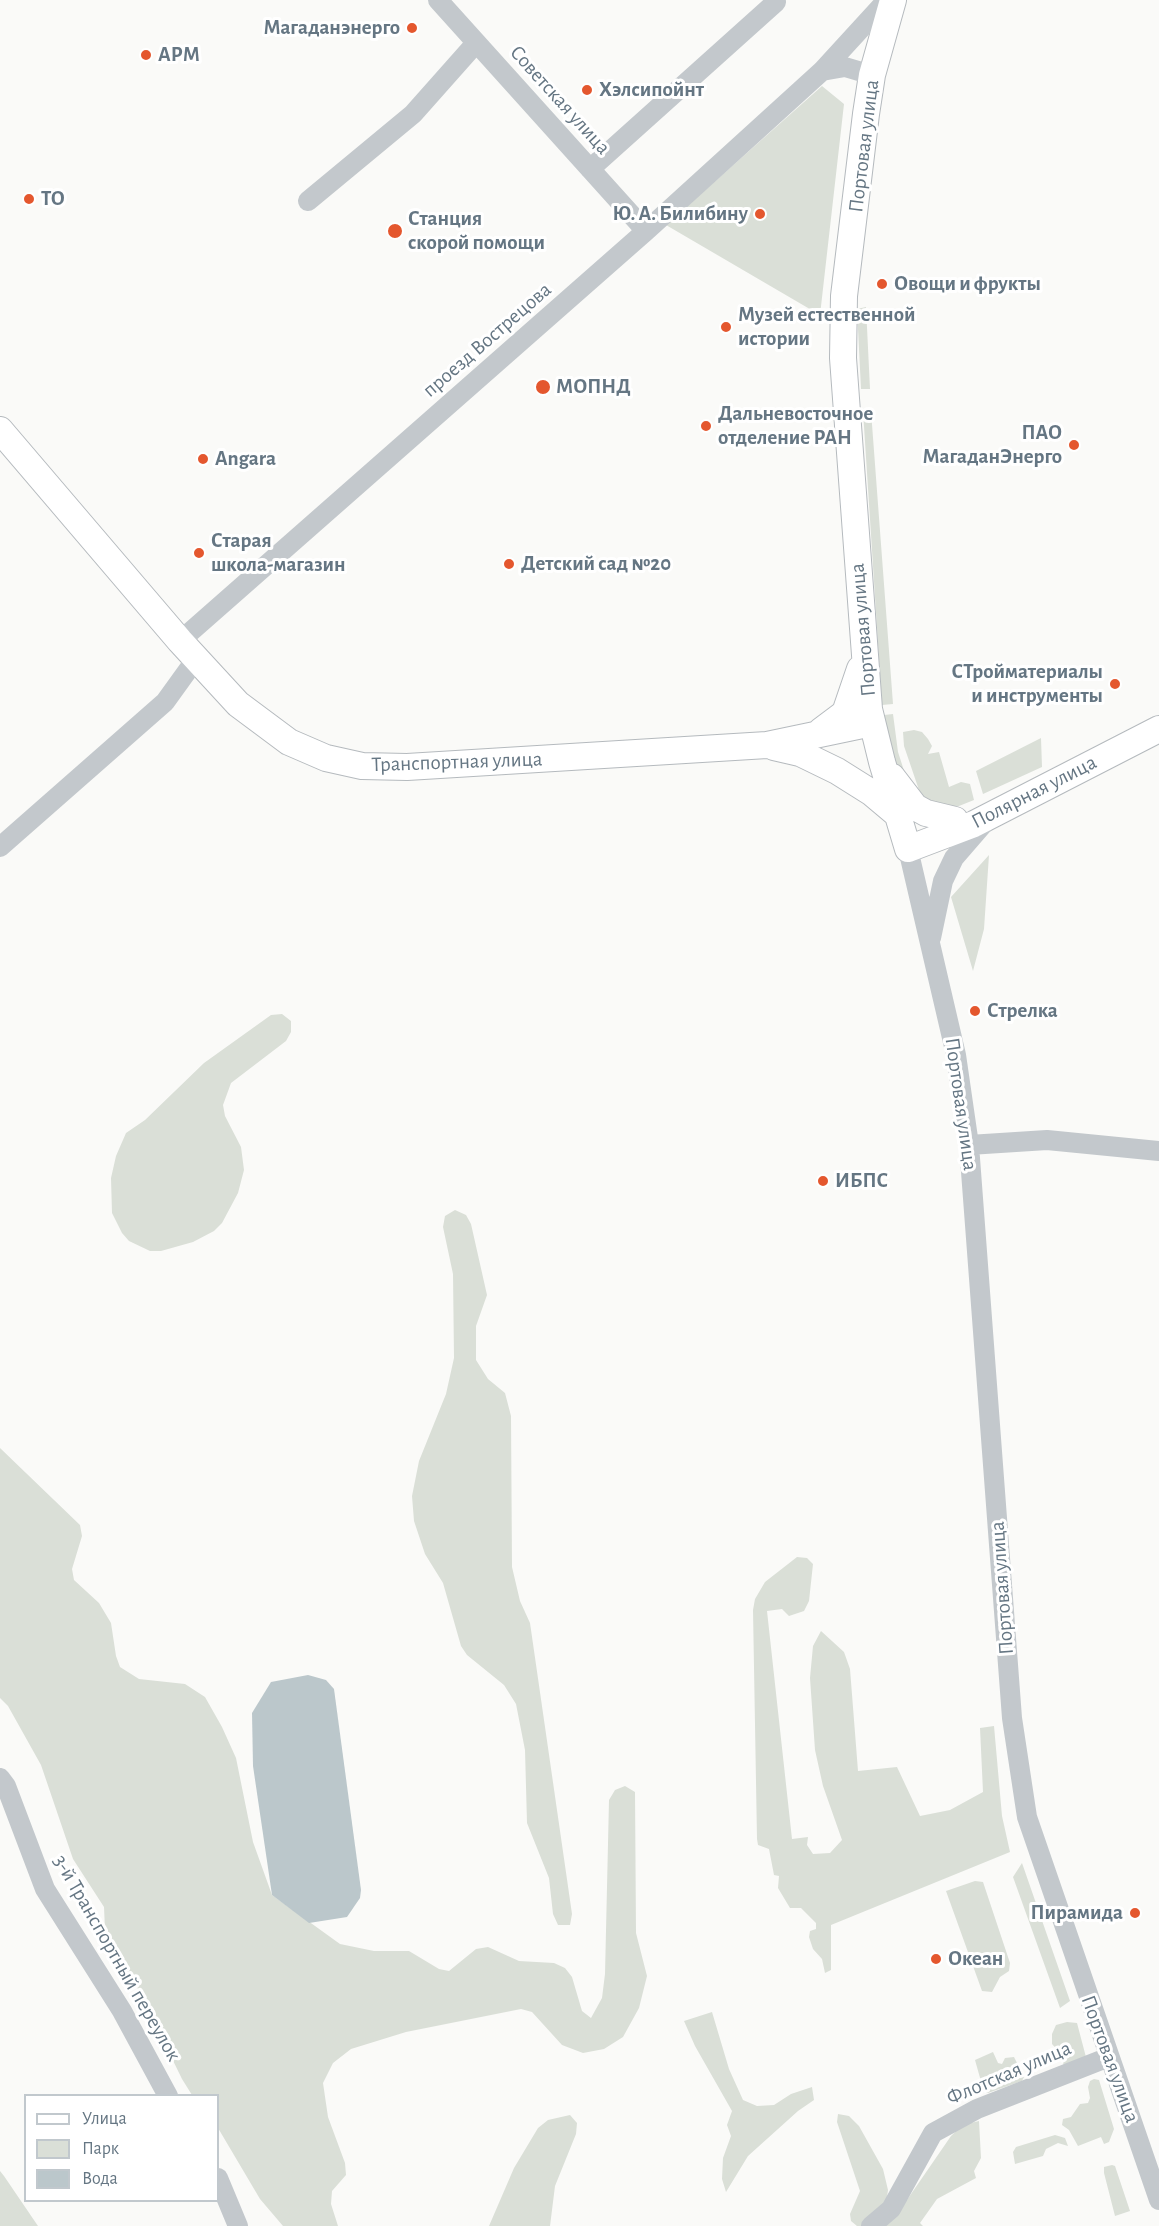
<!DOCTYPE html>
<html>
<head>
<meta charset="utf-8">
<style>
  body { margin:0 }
  #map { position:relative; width:1159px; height:2226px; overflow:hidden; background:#fafaf8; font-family:"Alegreya Sans",sans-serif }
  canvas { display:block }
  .legend { position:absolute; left:24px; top:2094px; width:195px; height:108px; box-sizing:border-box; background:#fff; border:2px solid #c1c8cd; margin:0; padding:8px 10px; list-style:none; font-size:18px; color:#657683 }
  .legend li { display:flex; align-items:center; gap:12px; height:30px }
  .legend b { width:30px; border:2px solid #c1c8cd }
</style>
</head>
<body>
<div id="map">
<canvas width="1159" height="2226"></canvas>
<ul class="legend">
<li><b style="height:8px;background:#fff"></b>Улица</li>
<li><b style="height:16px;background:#dadfd7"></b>Парк</li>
<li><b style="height:16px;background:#bbc7cb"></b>Вода</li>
</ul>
</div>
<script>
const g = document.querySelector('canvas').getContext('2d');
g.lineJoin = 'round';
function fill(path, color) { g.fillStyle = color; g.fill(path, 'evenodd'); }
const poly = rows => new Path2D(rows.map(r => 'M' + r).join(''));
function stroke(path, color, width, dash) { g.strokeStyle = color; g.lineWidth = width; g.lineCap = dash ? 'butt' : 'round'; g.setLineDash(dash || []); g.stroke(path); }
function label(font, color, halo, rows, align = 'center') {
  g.font = font + ' "Alegreya Sans",sans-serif'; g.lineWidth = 6; g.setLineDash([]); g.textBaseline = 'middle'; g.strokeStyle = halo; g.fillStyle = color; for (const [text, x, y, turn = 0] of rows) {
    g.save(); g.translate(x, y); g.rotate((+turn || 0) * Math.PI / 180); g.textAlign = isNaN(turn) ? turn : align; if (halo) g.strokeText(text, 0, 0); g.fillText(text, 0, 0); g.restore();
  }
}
fill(poly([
  [822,86,844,104,820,315,666,225],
  [866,307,870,389,861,389,857,309],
  [863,411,871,411,893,704,882,705],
  [893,714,898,752,908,783,900,781,889,740,884,715],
  [914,730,922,732,928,739,932,746,928,754,939,752,949,787,961,782,970,784,974,800,959,806,937,806,921,796,904,746,903,732],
  [1041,738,1042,767,983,794,976,771],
  [989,855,984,929,973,971,951,897],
  [282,1014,291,1021,291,1032,286,1041,231,1083,223,1105,225,1116,241,1147,244,1170,238,1193,222,1223,214,1231,193,1242,161,1251,150,1251,129,1241,122,1233,112,1213,111,1178,116,1156,126,1133,145,1120,204,1063,271,1015],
  [455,1210,466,1215,471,1224,487,1295,476,1326,476,1360,488,1379,505,1393,511,1416,512,1567,520,1601,530,1623,572,1914,570,1925,558,1925,553,1914,549,1878,527,1823,525,1750,516,1704,504,1685,467,1655,461,1646,443,1583,425,1554,414,1521,412,1496,419,1461,446,1394,454,1358,453,1274,443,1227,445,1216],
  [0,1448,80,1525,82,1536,72,1569,74,1580,99,1603,111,1623,116,1656,120,1667,139,1679,185,1684,205,1697,222,1727,236,1758,253,1842,272,1895,340,1944,374,1951,409,1951,439,1969,449,1971,476,1949,488,1947,519,1961,554,1963,565,1968,572,1977,582,2011,591,2018,602,1998,605,1974,609,1800,615,1790,625,1786,635,1792,636,1933,647,1976,639,2008,623,2037,604,2049,583,2053,562,2045,532,2012,521,2009,406,2032,351,2049,333,2063,323,2083,328,2117,345,2163,346,2175,332,2191,331,2204,338,2226,283,2226,260,2199,218,2128,218,2096,192,2095,182,2079,138,1989,114,1951,105,1930,104,1907,73,1859,41,1765,8,1706,0,1698],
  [797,1557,807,1558,813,1564,809,1601,804,1611,789,1616,782,1609,767,1611,792,1839,808,1837,807,1845,813,1854,830,1853,842,1840,823,1786,815,1750,810,1678,813,1646,821,1631,844,1652,850,1669,858,1771,897,1767,920,1816,950,1810,983,1792,980,1728,994,1726,1002,1816,1010,1852,831,1925,831,1970,825,1973,822,1959,813,1949,809,1937,810,1931,816,1929,816,1923,801,1908,790,1908,778,1888,779,1876,774,1875,769,1849,758,1845,757,1839,753,1610,755,1599,765,1582],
  [1022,1863,1070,2001,1060,2008,1013,1877],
  [975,1881,983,1882,1010,1963,1009,1971,1000,1977,992,1992,982,1991,946,1891],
  [712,2012,729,2069,743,2100,757,2106,774,2105,791,2094,812,2087,814,2100,798,2111,748,2156,726,2192,722,2179,723,2158,731,2136,727,2125,732,2111,695,2046,684,2021],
  [1067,2022,1077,2023,1087,2061,1065,2069,1060,2053,1052,2044,1052,2034,1056,2025],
  [993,2052,998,2063,1002,2064,1005,2058,1014,2057,1024,2077,1022,2081,988,2093,984,2092,975,2060],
  [1094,2079,1099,2080,1114,2129,1109,2142,1104,2144,1101,2137,1078,2146,1069,2130,1062,2125,1063,2119,1071,2117,1080,2104,1088,2103,1090,2098,1088,2087,1090,2081],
  [838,2114,849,2116,859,2126,883,2169,888,2190,886,2204,863,2226,857,2226,851,2221,850,2214,860,2191,837,2122],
  [570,2115,577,2123,576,2134,555,2186,550,2226,489,2226,514,2168,538,2128,548,2120],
  [979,2121,981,2158,974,2171,976,2178,937,2199,920,2223,923,2226,883,2226,900,2210,951,2136,962,2125],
  [1055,2135,1065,2138,1068,2146,1058,2143,1046,2149,1043,2156,1015,2164,1013,2152,1016,2147],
  [1112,2165,1115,2166,1130,2211,1115,2216,1104,2173,1104,2167],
  [0,2171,4,2176,38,2226,0,2226]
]), '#dadfd7');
fill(poly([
  [308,1675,326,1680,334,1689,361,1890,360,1898,347,1917,309,1923,272,1895,253,1766,252,1713,271,1682]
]), '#bbc7cb');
const major = poly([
  [893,0,872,75,866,114,844,296,843,358,869,709,882,762,908,849,974,824,1159,729],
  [0,430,180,641,238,704,289,742,326,758,362,766,407,767,767,745,872,723],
  [821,731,845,713,860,669],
  [774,747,800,753,837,771,872,793,897,814],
  [892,777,915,807,926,813,955,820]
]);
stroke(major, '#b5babe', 28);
stroke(poly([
  [438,0,646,231],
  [822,71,845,67,872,75],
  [590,169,776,2],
  [308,201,413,114,476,43],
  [180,641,646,231,822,71,887,0],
  [0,847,165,702,196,659],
  [908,849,956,1055,969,1145,1012,1718,1027,1817,1159,2200],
  [931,938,943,881,954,858,986,821],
  [969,1145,1047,1140,1159,1151],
  [0,1778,6,1786,45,1889,122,2011,168,2096],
  [218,2178,238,2226],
  [871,2226,891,2209,933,2133,977,2109,1109,2057]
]), '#c3c8cc', 20);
stroke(major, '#fff', 26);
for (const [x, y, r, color] of [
  [412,28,6,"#e4572e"],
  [146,55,6,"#e4572e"],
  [587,90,6,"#e4572e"],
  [29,199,6,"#e4572e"],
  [760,214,6,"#e4572e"],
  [395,231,8,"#e4572e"],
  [882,284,6,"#e4572e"],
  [726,327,6,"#e4572e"],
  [543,387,8,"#e4572e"],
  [706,426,6,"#e4572e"],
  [1074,445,6,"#e4572e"],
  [203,459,6,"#e4572e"],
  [199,553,6,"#e4572e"],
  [509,564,6,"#e4572e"],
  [1115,684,6,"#e4572e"],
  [975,1011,6,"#e4572e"],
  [823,1181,6,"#e4572e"],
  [1135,1913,6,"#e4572e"],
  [936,1959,6,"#e4572e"]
]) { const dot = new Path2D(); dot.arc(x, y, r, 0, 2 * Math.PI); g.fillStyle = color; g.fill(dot); stroke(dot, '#fff', 2); }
label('bold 21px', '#657683', '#fff', [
  ["Магаданэнерго",400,28,"right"],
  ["АРМ",158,55],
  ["Хэлсипойнт",599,90],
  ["ТО",41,199],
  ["Ю. А. Билибину",748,214,"right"],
  ["Станция",408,219],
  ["скорой помощи",408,243],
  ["Овощи и фрукты",894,284],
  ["Музей естественной",738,315],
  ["истории",738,339],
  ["МОПНД",556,387],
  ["Дальневосточное",718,414],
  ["отделение РАН",718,438],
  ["ПАО",1062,433,"right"],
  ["МагаданЭнерго",1062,457,"right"],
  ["Angara",215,459],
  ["Старая",211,541],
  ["школа-магазин",211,565],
  ["Детский сад №20",521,564],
  ["СТройматериалы",1103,672,"right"],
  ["и инструменты",1103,696,"right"],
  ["Стрелка",987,1011],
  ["ИБПС",835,1181],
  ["Пирамида",1123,1913,"right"],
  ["Океан",948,1959]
], 'left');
label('21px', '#657683', '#fff', [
  ["Советская улица",560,100,48],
  ["Портовая улица",864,146,-83],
  ["проезд Вострецова",487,340,-41],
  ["Портовая улица",863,630,-95],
  ["Транспортная улица",457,762,-2],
  ["Полярная улица",1034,792,-27],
  ["Портовая улица",961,1104,82],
  ["Портовая улица",1002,1588,-94],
  ["3-й Транспортный переулок",117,1958,60],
  ["Портовая улица",1110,2059,70],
  ["Флотская улица",1009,2073,-23]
]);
</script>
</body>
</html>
